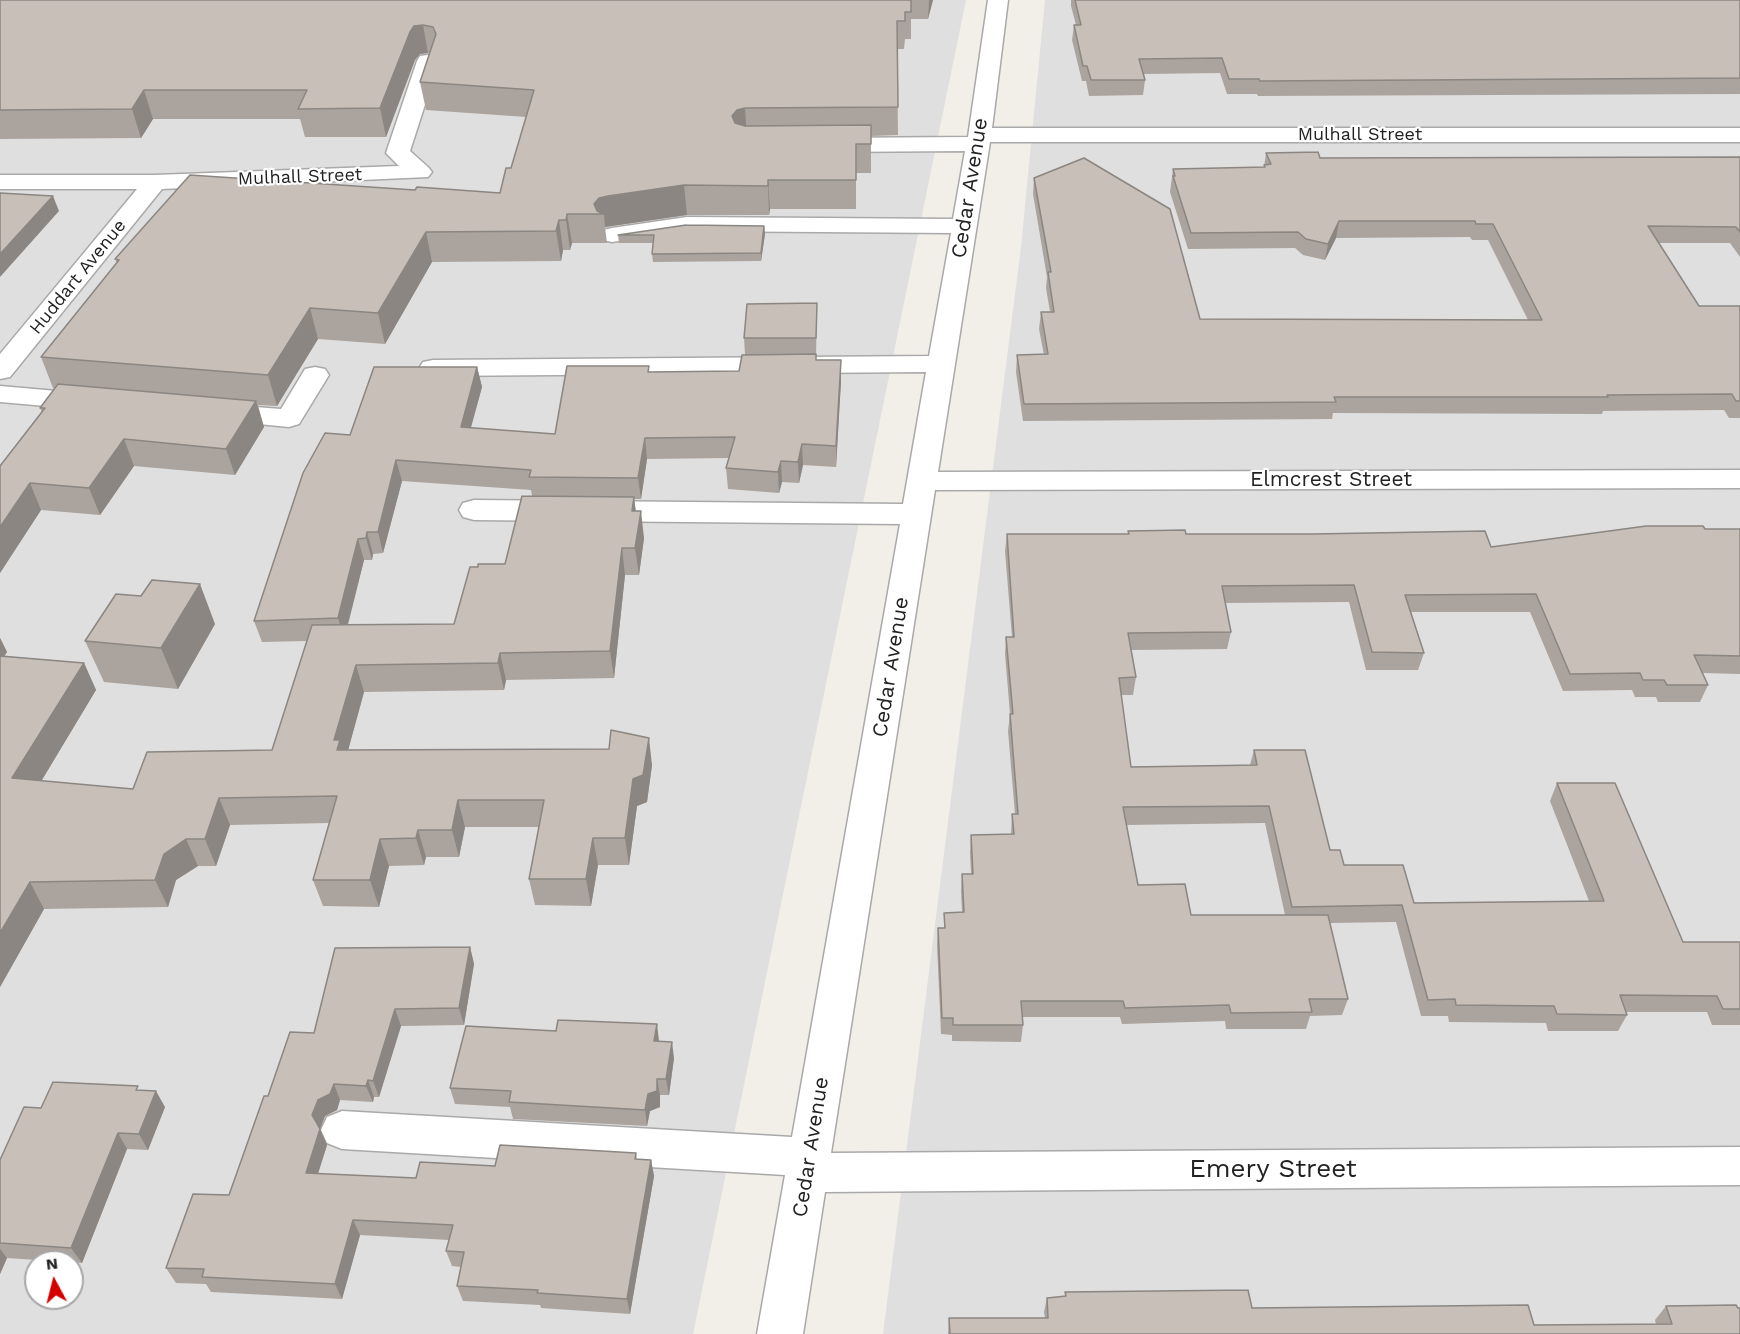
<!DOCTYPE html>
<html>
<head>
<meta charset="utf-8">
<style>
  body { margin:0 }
  #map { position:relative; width:1740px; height:1334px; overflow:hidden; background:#f2efe9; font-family:"Work Sans",sans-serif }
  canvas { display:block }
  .north { position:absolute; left:24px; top:1250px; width:60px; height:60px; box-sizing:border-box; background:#fff; border:2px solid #a7a7a7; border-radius:50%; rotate:353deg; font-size:16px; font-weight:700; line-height:24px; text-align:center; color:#222 }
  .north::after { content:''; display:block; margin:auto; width:21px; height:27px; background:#d40000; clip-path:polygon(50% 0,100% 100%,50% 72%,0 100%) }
</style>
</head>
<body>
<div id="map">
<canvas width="1740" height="1334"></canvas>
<div class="north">N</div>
</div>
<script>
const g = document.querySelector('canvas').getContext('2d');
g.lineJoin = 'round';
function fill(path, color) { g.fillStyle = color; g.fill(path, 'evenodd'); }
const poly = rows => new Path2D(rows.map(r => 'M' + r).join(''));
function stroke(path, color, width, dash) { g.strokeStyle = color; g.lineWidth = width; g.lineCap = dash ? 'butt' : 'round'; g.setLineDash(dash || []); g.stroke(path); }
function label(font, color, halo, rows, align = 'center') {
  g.font = font + ' "Work Sans",sans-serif'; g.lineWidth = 4.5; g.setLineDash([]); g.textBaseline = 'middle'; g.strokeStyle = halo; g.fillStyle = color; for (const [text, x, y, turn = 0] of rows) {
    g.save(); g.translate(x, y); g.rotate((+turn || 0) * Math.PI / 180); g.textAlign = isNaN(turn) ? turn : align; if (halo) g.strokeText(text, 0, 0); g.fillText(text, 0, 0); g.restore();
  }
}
fill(poly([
  [0,0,966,0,693,1334,0,1334],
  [36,1262,72,1262,72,1298,36,1298],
  [1045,0,1740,0,1740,1334,883,1334,1021,247]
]), '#e0dfdf');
const minor = poly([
  [988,0,1008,0,992,128,1740,128,1740,142,990,142,938,472,1740,470,1740,488,935,490,831,1153,1740,1147,1740,1185,825,1192,803,1334,757,1334,785,1175,342,1149,327,1143,321,1130,327,1117,342,1111,792,1137,900,524,474,520,463,517,459,510,463,503,474,500,903,504,926,372,433,376,423,374,419,368,423,362,433,360,929,356,951,233,687,231,612,242,603,240,600,235,603,230,612,228,687,217,953,219,965,151,827,152,819,150,816,145,819,140,827,138,968,137,988,0],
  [428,55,436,56,439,61,410,151,428,167,432,172,428,177,162,189,10,377,0,379,0,354,137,189,0,189,0,175,155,175,399,166,386,153,417,61,420,56,428,55],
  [315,367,325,369,329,375,299,424,289,427,217,420,207,418,203,412,207,406,217,404,281,409,305,369,315,367],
  [0,386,91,394,101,396,105,402,101,408,91,410,0,402,0,386]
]);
stroke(minor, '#a9a9a9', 3);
fill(minor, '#fff');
fill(poly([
  [0,0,933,0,928,19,911,19,911,39,905,39,904,49,897,49,898,135,871,136,871,173,856,173,856,209,770,209,769,215,687,215,612,226,605,227,607,243,572,243,570,250,563,250,561,261,432,262,385,344,318,339,277,406,258,405,264,427,235,475,134,466,100,515,41,510,0,573,42,412,40,408,55,388,53,388,41,357,117,263,115,259,415,190,500,193,511,168,526,117,426,110,420,82,430,53,428,53,420,54,415,60,386,137,305,137,300,119,153,119,141,138,0,139],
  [1071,0,1740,0,1740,94,1258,96,1257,94,1227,94,1220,73,1144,74,1145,80,1143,95,1089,96,1086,81,1082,81,1072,40,1074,25,1076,25,1071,6],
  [1266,153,1320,158,1740,157,1740,257,1730,243,1658,243,1699,306,1740,306,1740,418,1729,418,1724,410,1603,411,1602,414,1333,413,1332,419,1023,421,1016,372,1017,355,1044,355,1039,329,1041,312,1050,312,1046,288,1047,277,1033,194,1034,178,1200,319,1528,320,1488,240,1472,240,1470,237,1336,238,1325,260,1303,255,1295,248,1188,249,1170,192,1173,169,1264,167],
  [764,226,765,234,761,261,653,262,652,254,653,243,619,243,618,235],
  [817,303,816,360,841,381,836,467,803,465,799,483,782,482,779,493,728,489,726,468,729,458,647,459,641,499,634,499,636,511,644,538,639,575,625,575,614,678,506,680,504,690,364,692,348,750,652,765,647,802,637,806,629,865,598,865,591,906,535,905,529,879,539,827,465,827,459,857,426,857,424,865,389,866,379,907,323,906,313,880,329,823,230,825,216,866,198,866,176,880,168,907,44,909,0,987,0,638,7,652,4,656,84,663,96,690,41,781,133,789,272,750,307,641,262,642,254,621,350,435,477,367,482,387,471,428,555,434,649,366,649,372,739,371,745,355,744,338],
  [402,481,531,490,532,496,505,564,478,567,454,624,348,625,364,560,372,560,373,554,383,553],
  [1705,529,1740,529,1740,674,1703,673,1708,685,1700,702,1658,702,1656,697,1635,697,1632,690,1563,691,1530,612,1411,612,1424,653,1418,670,1366,670,1349,602,1225,603,1231,632,1227,649,1131,650,1136,677,1133,695,1121,695,1131,767,1250,765,1254,750,1330,850,1344,865,1414,903,1589,901,1550,801,1557,783,1683,942,1740,942,1740,1025,1712,1025,1707,1012,1626,1012,1627,1015,1618,1031,1548,1031,1546,1023,1449,1022,1448,1016,1421,1016,1396,922,1330,923,1348,999,1342,1015,1310,1016,1306,1029,1226,1029,1225,1021,1122,1024,1120,1017,1022,1017,1023,1025,1021,1042,952,1041,952,1035,941,1034,937,945,938,928,944,928,944,913,962,912,961,891,962,874,971,874,970,852,971,835,1011,834,1012,814,1015,814,1008,731,1010,714,1005,654,1006,637,1012,637,1005,551,1007,534,1128,534,1128,531,1186,534,1491,547],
  [1265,823,1285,915,1191,915,1138,885,1126,825],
  [215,624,178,689,104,682,85,641],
  [470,947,474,964,464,1025,401,1026,379,1097,374,1097,373,1102,340,1100,337,1110,325,1116,320,1129,327,1145,318,1174,416,1178,495,1166,636,1153,637,1160,651,1160,654,1176,630,1314,541,1308,540,1305,463,1301,457,1286,461,1267,452,1266,446,1251,449,1240,360,1235,342,1299,211,1292,206,1284,176,1283,166,1268,229,1195,268,1096,314,1033],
  [659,1041,674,1058,669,1095,660,1095,660,1107,650,1111,647,1126,513,1119,510,1107,455,1104,450,1088],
  [140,1090,165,1107,148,1150,127,1149,82,1263,7,1258,0,1274,0,1160],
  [1065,1292,1252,1308,1534,1325,1656,1324,1655,1320,1666,1306,1740,1334,948,1334,949,1318,1045,1318,1044,1312,1047,1298,1065,1296]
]), '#aba49e');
fill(poly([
  [929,0,933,0,928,19],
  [423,25,428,53,420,54,415,60,386,137,380,108,410,32,414,26],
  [144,90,153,119,141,138,132,109],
  [745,108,747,137,738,139,732,116,737,110],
  [768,180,770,209,769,215,768,186],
  [684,185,687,215,605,227,604,214,596,214,594,204,599,198],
  [53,196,59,211,0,277,0,254],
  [567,214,572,243,570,250,566,220],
  [559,220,563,250,561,261,556,231],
  [1339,221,1336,238,1325,260,1328,244],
  [764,226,765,234,761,261,761,253],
  [426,232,432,262,385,344,378,313],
  [310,308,318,339,277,406,268,375],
  [841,360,841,381,836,467,836,446],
  [477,367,482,387,465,448,461,427],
  [256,401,264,427,235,475,226,449],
  [645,438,647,459,641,499,638,478],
  [124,439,134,466,100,515,89,488],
  [802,444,803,465,799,483,798,462],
  [396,460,402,481,383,553,378,532],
  [781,461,782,482,779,493,778,472],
  [30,483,41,510,0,573,0,527],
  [634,497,637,524,632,511],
  [641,511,644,538,639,575,635,548],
  [367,532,373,554,372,560,366,538],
  [358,539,364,560,344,639,338,618],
  [622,548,625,575,614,678,610,651],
  [200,584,215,624,178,689,161,648],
  [0,638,7,652,0,663],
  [500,653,506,680,504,690,498,663],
  [84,663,96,690,27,805,12,778],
  [356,665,364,692,346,758,337,750,334,740],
  [649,738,652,765,647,802,637,806,629,865,625,838,633,779],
  [219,798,230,825,216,866,205,839],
  [458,800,465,827,459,857,452,830],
  [418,830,426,857,424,865,416,838],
  [593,838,598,865,591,906,586,879],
  [186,839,198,866,176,880,168,907,155,880,164,854],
  [380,839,389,866,379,907,370,880],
  [30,882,44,909,0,987,0,933],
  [470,947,474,964,464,1025,459,1008],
  [395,1009,401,1026,379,1097,373,1081],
  [657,1024,659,1041,654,1041],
  [672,1042,674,1058,669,1095,666,1079],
  [657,1079,660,1095,660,1107,650,1111,647,1126,645,1110,648,1094],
  [368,1080,374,1097,373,1102,366,1086],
  [334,1084,340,1100,337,1110,325,1116,320,1129,327,1145,313,1189,306,1173,312,1115,318,1100],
  [156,1091,165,1107,148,1150,139,1134],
  [118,1133,127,1149,82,1263,71,1248],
  [651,1160,654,1176,630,1314,627,1299],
  [353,1220,360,1235,342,1299,335,1284],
  [0,1249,7,1258,0,1274]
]), '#8b8681');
const building = poly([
  [0,0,911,0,911,12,905,12,905,21,897,21,898,107,745,108,737,110,732,116,735,123,745,126,871,125,871,144,856,144,856,180,768,180,768,186,684,185,608,196,599,198,594,204,597,211,604,214,567,214,566,220,559,220,556,231,426,232,378,313,310,308,268,375,41,357,119,260,115,259,190,175,415,190,417,187,500,193,506,168,511,168,534,90,420,82,436,34,433,27,423,25,414,26,410,32,380,108,298,109,307,90,144,90,132,109,0,110,0,0],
  [1075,0,1740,0,1740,78,1260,81,1259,79,1229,79,1222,58,1139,59,1145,80,1091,80,1087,66,1083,66,1074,25,1081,25,1075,0],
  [1318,152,1320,158,1740,157,1740,232,1736,227,1648,226,1699,306,1740,306,1740,401,1736,401,1732,394,1607,395,1608,397,1334,397,1336,402,1024,404,1017,355,1048,354,1041,312,1054,312,1048,272,1051,272,1034,178,1084,158,1170,209,1200,319,1542,320,1493,224,1476,224,1475,221,1339,221,1328,244,1306,239,1298,232,1191,233,1173,176,1175,176,1173,169,1265,167,1264,165,1271,164,1266,153,1318,152],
  [0,193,53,196,0,254,0,193],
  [686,225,764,226,761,253,652,254,654,235,618,235,686,225],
  [817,303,816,338,744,338,747,304,817,303],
  [816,354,816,360,841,360,836,446,802,444,798,462,781,461,778,472,726,468,735,437,645,438,638,478,529,477,531,470,396,460,378,532,367,532,366,538,358,539,338,618,254,621,303,473,325,433,350,435,374,367,477,367,461,427,555,434,567,366,649,366,648,372,739,371,742,355,816,354],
  [58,384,256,401,226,449,124,439,89,488,30,483,0,527,0,466,45,408,40,408,58,384],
  [522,496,634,497,632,511,641,511,635,548,622,548,610,651,500,653,498,663,356,665,334,740,340,740,337,750,609,749,611,730,649,738,643,775,633,779,625,838,593,838,586,879,529,879,544,800,458,800,452,830,418,830,416,838,380,839,370,880,313,880,337,796,219,798,205,839,186,839,164,854,155,880,30,882,0,933,0,656,84,663,12,778,133,789,147,752,272,750,312,625,454,624,470,567,478,567,478,564,505,564,522,496],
  [1646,526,1703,526,1705,529,1740,529,1740,656,1694,655,1708,685,1667,685,1664,680,1643,680,1640,673,1570,674,1536,594,1405,595,1424,653,1372,652,1354,585,1222,586,1231,632,1128,633,1136,677,1119,678,1131,767,1257,765,1254,750,1305,750,1330,850,1340,850,1344,865,1403,865,1414,903,1604,901,1557,783,1615,783,1683,942,1740,942,1740,1009,1723,1009,1717,996,1620,995,1627,1015,1557,1014,1554,1006,1456,1005,1455,999,1428,1000,1402,905,1292,907,1269,806,1123,807,1138,885,1185,884,1191,915,1328,915,1348,999,1309,999,1312,1012,1231,1013,1229,1005,1125,1008,1123,1001,1021,1001,1023,1025,953,1025,953,1018,942,1018,938,928,945,928,944,913,964,912,962,874,973,874,971,835,1014,834,1012,814,1018,814,1010,714,1013,714,1006,637,1014,637,1007,534,1129,534,1128,531,1185,530,1186,534,1312,534,1485,531,1491,547,1646,526],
  [152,580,200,584,161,648,85,641,116,594,141,596,152,580],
  [470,947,459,1008,395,1009,373,1081,368,1080,366,1086,334,1084,330,1094,318,1100,312,1115,320,1129,306,1173,416,1178,420,1162,495,1166,500,1145,636,1153,635,1159,651,1160,627,1299,537,1293,538,1290,457,1286,464,1252,446,1251,453,1225,353,1220,335,1284,202,1277,204,1269,166,1268,193,1194,229,1195,264,1096,268,1096,290,1032,314,1033,335,948,470,947],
  [558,1020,657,1024,654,1041,672,1042,666,1079,657,1079,657,1091,648,1094,645,1110,509,1102,511,1091,450,1088,466,1026,556,1031,558,1020],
  [53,1082,138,1086,136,1090,156,1091,139,1134,118,1133,71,1248,0,1243,0,1160,24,1107,41,1108,53,1082],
  [1248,1290,1252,1308,1528,1305,1534,1325,1672,1324,1666,1306,1736,1305,1738,1308,1740,1308,1740,1334,950,1334,949,1318,1048,1318,1047,1298,1066,1296,1065,1292,1248,1290]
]);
fill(building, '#c7bfb8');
stroke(building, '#8b8681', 1.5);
label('18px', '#222', '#fff', [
  ["Mulhall Street",1360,135],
  ["Mulhall Street",300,177,-2],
  ["Huddart Avenue",78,277,-51]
]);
label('21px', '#222', '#fff', [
  ["Cedar Avenue",970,188,-81],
  ["Elmcrest Street",1331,480],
  ["Cedar Avenue",891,667,-81],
  ["Cedar Avenue",811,1147,-81]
]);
label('26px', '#222', '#fff', [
  ["Emery Street",1273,1169]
]);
</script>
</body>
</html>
